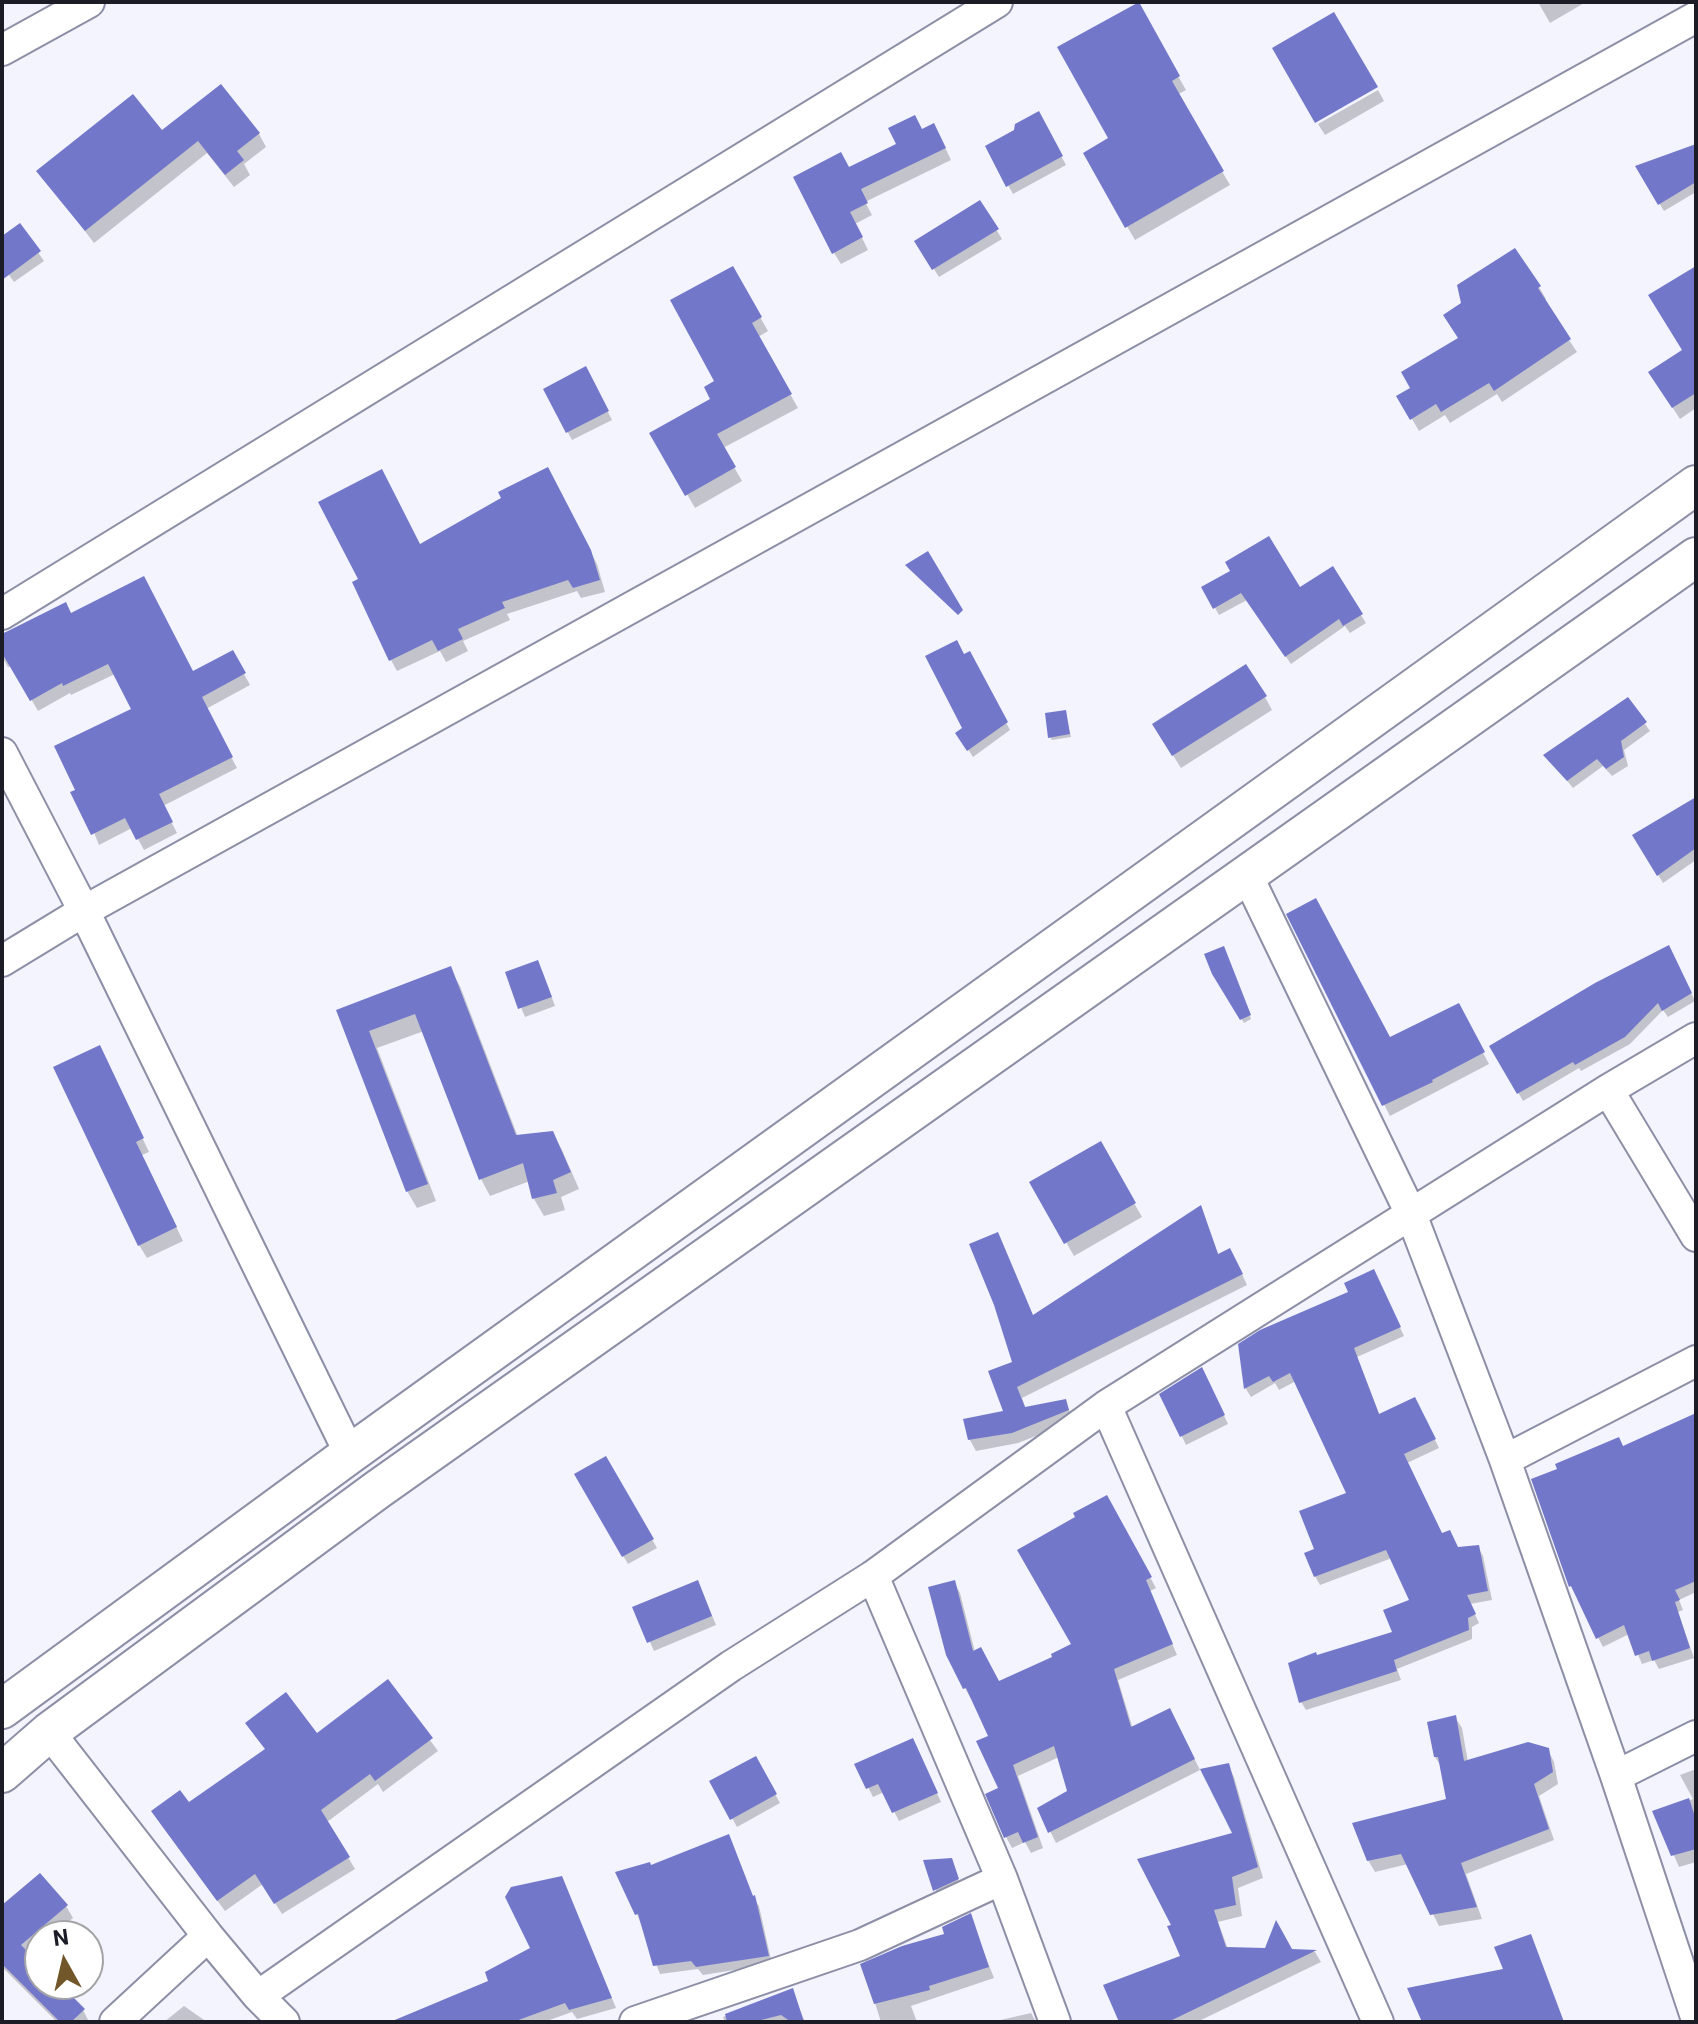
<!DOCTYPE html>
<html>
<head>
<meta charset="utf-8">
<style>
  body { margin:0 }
  #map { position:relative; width:1698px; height:2024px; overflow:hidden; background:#f3f4fe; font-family:Roboto,sans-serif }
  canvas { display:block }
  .frame { position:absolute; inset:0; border:4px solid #1b1c25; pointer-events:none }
  .north { position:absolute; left:24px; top:1920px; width:80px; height:80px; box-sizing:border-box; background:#fff; border:2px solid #a4a4a8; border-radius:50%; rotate:352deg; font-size:22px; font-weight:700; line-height:32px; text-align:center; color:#1b1c25 }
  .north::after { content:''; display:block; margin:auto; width:28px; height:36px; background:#715729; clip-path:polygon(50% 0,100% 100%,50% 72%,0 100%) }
</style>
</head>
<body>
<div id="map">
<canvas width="1698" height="2024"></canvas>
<div class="frame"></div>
<div class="north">N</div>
</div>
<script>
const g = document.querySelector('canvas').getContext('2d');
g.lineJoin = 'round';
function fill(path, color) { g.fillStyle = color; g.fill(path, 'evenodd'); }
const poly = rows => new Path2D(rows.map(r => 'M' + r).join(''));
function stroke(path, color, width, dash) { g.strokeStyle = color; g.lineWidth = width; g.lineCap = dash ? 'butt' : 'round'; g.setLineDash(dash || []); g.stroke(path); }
fill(poly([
  [1538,2,1586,2,1550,23],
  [1138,5,1186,90,1177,95,1230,185,1135,240,1085,154,1111,139],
  [1378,90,1384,101,1325,135,1318,124],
  [1038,114,1066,165,1013,194,987,147,1016,132],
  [922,131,940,137,951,160,865,202,872,215,855,224,868,250,841,264,834,253,849,170],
  [162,133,259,134,266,147,244,164,250,175,234,187,207,153,94,243,39,171],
  [1696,146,1696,192,1664,211,1637,167],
  [980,203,1002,239,939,277,917,242],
  [20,226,44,261,14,282,2,265,2,238],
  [732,268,768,331,758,337,798,408,723,448,742,481,695,508,652,434,713,400],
  [1696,280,1696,408,1680,419,1657,384,1684,351],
  [1539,287,1546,299,1543,301,1577,352,1502,402,1497,394,1450,423,1445,415,1419,431,1399,397,1412,389,1460,339,1463,304],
  [590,377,612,420,572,440,545,390],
  [554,481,597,564,605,592,581,598,577,591,507,614,510,620,463,641,468,651,446,662,440,651,397,671,391,660,420,547],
  [1332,569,1366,623,1350,633,1345,626,1291,664,1247,600,1219,615,1204,588,1299,590],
  [71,615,193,673,232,652,250,685,206,709,237,768,163,806,177,833,144,850,132,828,99,845,77,790,134,710,115,674,71,695,70,693,38,711,12,666,8,667,2,656,2,633],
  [970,654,1010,730,973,757,962,740,965,728,964,657],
  [1265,697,1272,710,1181,768,1162,738],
  [1628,700,1650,731,1624,750,1628,766,1612,776,1603,766,1573,788,1546,755],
  [1065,712,1071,737,1052,740,1050,737],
  [1696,799,1696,860,1663,883,1635,836],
  [1288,915,1389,1040,1458,1006,1489,1064,1390,1116],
  [1225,952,1251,1019,1244,1023,1214,973],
  [1672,955,1695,1001,1668,1017,1663,1010,1630,1044,1581,1071,1579,1068,1523,1101,1492,1047],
  [450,969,460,986,518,1137,552,1133,562,1150,579,1189,561,1197,565,1210,544,1216,534,1199,530,1181,490,1196,481,1179,424,1031,377,1048,436,1201,417,1208,407,1191,338,1011],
  [542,971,555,1006,525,1017,507,973],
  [106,1061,149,1152,142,1155,183,1241,147,1258,139,1245],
  [1100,1144,1142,1217,1074,1256,1032,1183],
  [1201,1208,1219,1256,1236,1261,1247,1285,1022,1398,1026,1409,1065,1401,1074,1421,1018,1443,976,1451,970,1440,966,1421,1006,1413,1015,1363,1034,1317],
  [1378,1281,1404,1336,1357,1357,1380,1416,1419,1408,1439,1448,1407,1463,1442,1536,1458,1549,1478,1547,1483,1556,1492,1600,1470,1604,1479,1623,1472,1627,1472,1639,1397,1669,1401,1680,1306,1710,1301,1702,1317,1658,1395,1633,1412,1601,1392,1558,1320,1585,1315,1576,1316,1550,1349,1494,1296,1381,1279,1390,1275,1383,1251,1397,1246,1389,1240,1345],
  [1206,1378,1228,1424,1186,1445,1162,1395],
  [1696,1415,1696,1592,1679,1600,1683,1610,1678,1612,1694,1658,1659,1669,1654,1660,1642,1664,1629,1634,1603,1647,1571,1586,1533,1481,1623,1448],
  [605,1458,657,1548,628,1564,576,1475],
  [1106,1497,1156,1588,1150,1591,1177,1655,1118,1680,1133,1729,1176,1722,1200,1770,1056,1843,1039,1809,1070,1792,1059,1757,1018,1776,1043,1848,1031,1853,1025,1842,1012,1848,1006,1837,991,1737,973,1698,971,1699,947,1655,954,1582,960,1593,975,1652,999,1683,1055,1658,1074,1645,1077,1517],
  [702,1591,716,1625,654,1651,635,1608],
  [387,1682,438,1751,383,1792,378,1784,327,1822,355,1869,282,1914,263,1884,225,1911,160,1823,266,1750,254,1735,317,1736],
  [1455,1717,1462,1728,1468,1762,1548,1750,1554,1762,1558,1784,1539,1796,1554,1840,1466,1874,1482,1919,1439,1926,1408,1864,1375,1872,1368,1860,1449,1800,1442,1768,1435,1757],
  [917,1748,941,1802,899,1821,884,1792,873,1797,857,1765],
  [755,1758,780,1803,737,1827,712,1782],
  [1228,1765,1234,1777,1263,1878,1238,1888,1242,1916,1218,1922,1228,1949,1315,1952,1321,1962,1197,2022,1121,2022,1183,1957,1235,1834],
  [1696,1769,1696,1862,1679,1867,1655,1812,1693,1799,1680,1775],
  [729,1836,753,1898,759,1906,772,1964,703,1975,698,1969,660,1974,637,1914],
  [926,1862,953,1864,959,1883,937,1893],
  [566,1888,616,2008,577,2019,572,2012,544,2022,430,2022,491,1982,532,1949],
  [66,1906,73,1918,51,1936,40,1936,40,1945,29,1955,40,1967,40,1984,57,1984,83,2010,89,2022,57,2022,2,1967,2,1907],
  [970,1916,994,1978,911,2006,917,2022,881,2022,863,1965,946,1935],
  [792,1990,805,2022,725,2022,723,2017],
  [184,2006,207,2022,164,2022],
  [1031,2013,1036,2022,992,2022]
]), '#0003');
fill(poly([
  [1139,2,1180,76,1172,81,1224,171,1125,228,1083,153,1108,138,1057,47],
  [1334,12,1378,87,1315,123,1272,48],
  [221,84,260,133,237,151,244,160,225,175,198,141,85,231,36,171,133,94,162,130],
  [1039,111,1063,156,1006,187,985,146,1014,130,1015,124],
  [915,115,922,129,934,123,946,148,861,189,868,203,850,212,863,237,832,254,793,177,841,152,849,167,896,144,888,128],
  [1696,144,1696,182,1658,205,1635,166],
  [980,200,999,229,932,270,914,241],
  [20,223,41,251,2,280,2,236],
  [1515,248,1541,286,1538,288,1571,339,1494,391,1489,383,1441,412,1436,404,1410,420,1396,396,1410,388,1401,372,1458,338,1443,315,1461,303,1457,285],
  [733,266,762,317,752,323,792,394,717,434,736,467,685,496,649,433,710,399,704,387,714,381,670,300],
  [1696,266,1696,393,1672,408,1648,372,1682,350,1648,295],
  [586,366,609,411,566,433,543,389],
  [548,467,591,550,600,580,573,588,568,580,502,602,505,608,458,629,463,639,438,651,432,640,389,661,352,582,358,579,318,502,382,469,420,544,501,498,498,492],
  [1269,536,1300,587,1333,566,1363,614,1343,626,1339,619,1285,657,1241,593,1213,609,1201,587,1230,571,1225,562],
  [928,551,963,610,958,615,905,565],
  [144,576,193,671,233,650,246,673,202,697,233,757,159,794,173,822,136,840,125,818,91,835,70,792,75,790,54,746,131,709,108,664,63,686,62,683,30,701,2,653,2,634,66,602,71,613],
  [957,640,964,654,970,651,1008,722,967,751,955,733,962,728,925,656],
  [1246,664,1267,696,1172,756,1152,724],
  [1628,697,1647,722,1621,741,1624,757,1606,769,1597,759,1567,781,1543,755],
  [1066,710,1070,734,1048,738,1045,713],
  [1696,797,1696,848,1657,876,1632,835],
  [1316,898,1390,1037,1459,1003,1485,1052,1432,1080,1433,1082,1382,1106,1286,914],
  [1669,945,1692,993,1662,1011,1658,1003,1625,1037,1575,1065,1573,1062,1517,1094,1489,1046,1595,983],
  [1224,946,1251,1015,1240,1020,1212,974,1204,954],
  [538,960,552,997,518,1009,505,972],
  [451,966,516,1135,553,1131,571,1172,553,1180,557,1193,532,1199,523,1163,479,1180,415,1014,369,1031,428,1184,406,1192,336,1010],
  [100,1045,144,1138,136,1142,177,1227,138,1246,53,1067],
  [1101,1141,1136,1203,1064,1244,1029,1182],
  [1201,1205,1218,1254,1230,1248,1243,1274,1017,1387,1025,1407,1066,1399,1069,1410,1012,1433,968,1440,963,1419,1003,1411,988,1371,1012,1362,994,1305,969,1244,998,1232,1033,1315],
  [1374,1269,1401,1327,1354,1348,1379,1414,1415,1397,1436,1439,1404,1454,1442,1533,1450,1530,1458,1547,1479,1545,1488,1591,1467,1595,1476,1614,1468,1618,1469,1630,1394,1660,1397,1671,1299,1703,1288,1663,1316,1652,1317,1655,1392,1632,1383,1610,1409,1600,1386,1550,1314,1577,1304,1553,1314,1549,1299,1511,1346,1493,1290,1373,1273,1382,1269,1376,1244,1389,1238,1344,1260,1330,1348,1292,1344,1283],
  [1202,1367,1225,1415,1180,1437,1159,1394],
  [1696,1413,1696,1581,1675,1590,1680,1600,1675,1602,1690,1648,1652,1661,1649,1651,1635,1656,1624,1625,1596,1639,1571,1586,1569,1587,1531,1479,1557,1469,1555,1464,1619,1437,1623,1446],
  [606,1456,654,1539,622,1557,574,1474],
  [1107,1495,1152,1577,1146,1580,1173,1644,1114,1669,1131,1727,1170,1708,1195,1759,1048,1833,1037,1808,1067,1791,1054,1746,1013,1765,1038,1837,1023,1843,1018,1832,1004,1838,985,1794,998,1788,976,1741,988,1736,966,1688,963,1689,946,1655,928,1587,955,1580,973,1651,981,1647,999,1681,1052,1657,1051,1654,1071,1644,1017,1550,1075,1517,1073,1513],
  [698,1580,712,1616,647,1643,632,1607],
  [388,1679,433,1738,375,1781,370,1774,321,1810,350,1857,274,1904,255,1874,217,1901,151,1811,180,1790,189,1802,265,1749,245,1723,286,1692,317,1733],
  [1456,1715,1464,1761,1528,1742,1549,1748,1553,1772,1534,1784,1549,1829,1461,1863,1477,1907,1430,1915,1401,1854,1367,1861,1352,1823,1446,1799,1438,1757,1434,1757,1427,1722],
  [913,1738,938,1793,892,1813,878,1784,866,1789,854,1764],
  [756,1756,777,1794,730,1820,709,1781],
  [1229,1763,1258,1867,1232,1877,1236,1905,1214,1910,1226,1947,1265,1948,1276,1920,1292,1949,1317,1950,1168,2022,1119,2022,1103,1985,1180,1956,1167,1926,1171,1925,1137,1859,1232,1833,1200,1769],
  [1689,1798,1696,1820,1696,1849,1671,1856,1652,1811],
  [729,1834,753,1896,755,1895,769,1956,696,1967,691,1961,653,1966,638,1914,635,1915,615,1872,650,1862,651,1865],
  [952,1858,959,1879,933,1891,923,1860],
  [40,1873,68,1905,21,1945,40,1964,40,1984,60,1984,85,2009,71,2022,60,2022,2,1964,2,1905],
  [562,1876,612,1998,569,2010,565,2003,513,2022,390,2022,488,1981,485,1972,530,1948,505,1897,511,1887],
  [971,1913,989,1967,929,1986,930,1990,874,2004,860,1964,902,1946,944,1934,942,1927],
  [1531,1934,1564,2022,1422,2022,1407,1988,1503,1969,1494,1947],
  [793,1988,804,2022,791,2022,781,2015,753,2022,727,2022,725,2014]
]), '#7277ca');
const minor = poly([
  [2,50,89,2],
  [2,614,997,2],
  [2,753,84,911,350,1454],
  [1247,875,1411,1214,1505,1460,1616,1776,1696,2017],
  [2,961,84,911,1696,17],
  [1608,1090,1696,1236],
  [1106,1406,1378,2022],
  [1505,1460,1696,1361],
  [873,1576,1002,1879,1055,2022],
  [49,1732,208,1936,258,1996,284,2022],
  [1616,1776,1696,1736],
  [258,1996,731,1666,873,1576,1106,1406,1608,1090,1696,1038],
  [115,2022,208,1936],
  [635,2022,860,1945,1002,1879]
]);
const major = poly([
  [2,1709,350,1454,1696,485],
  [2,1773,49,1732,377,1490,1696,557]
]);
stroke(minor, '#8c8fa5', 34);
stroke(major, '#8c8fa5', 42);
stroke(minor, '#fff', 30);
stroke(major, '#fff', 38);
</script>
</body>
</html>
